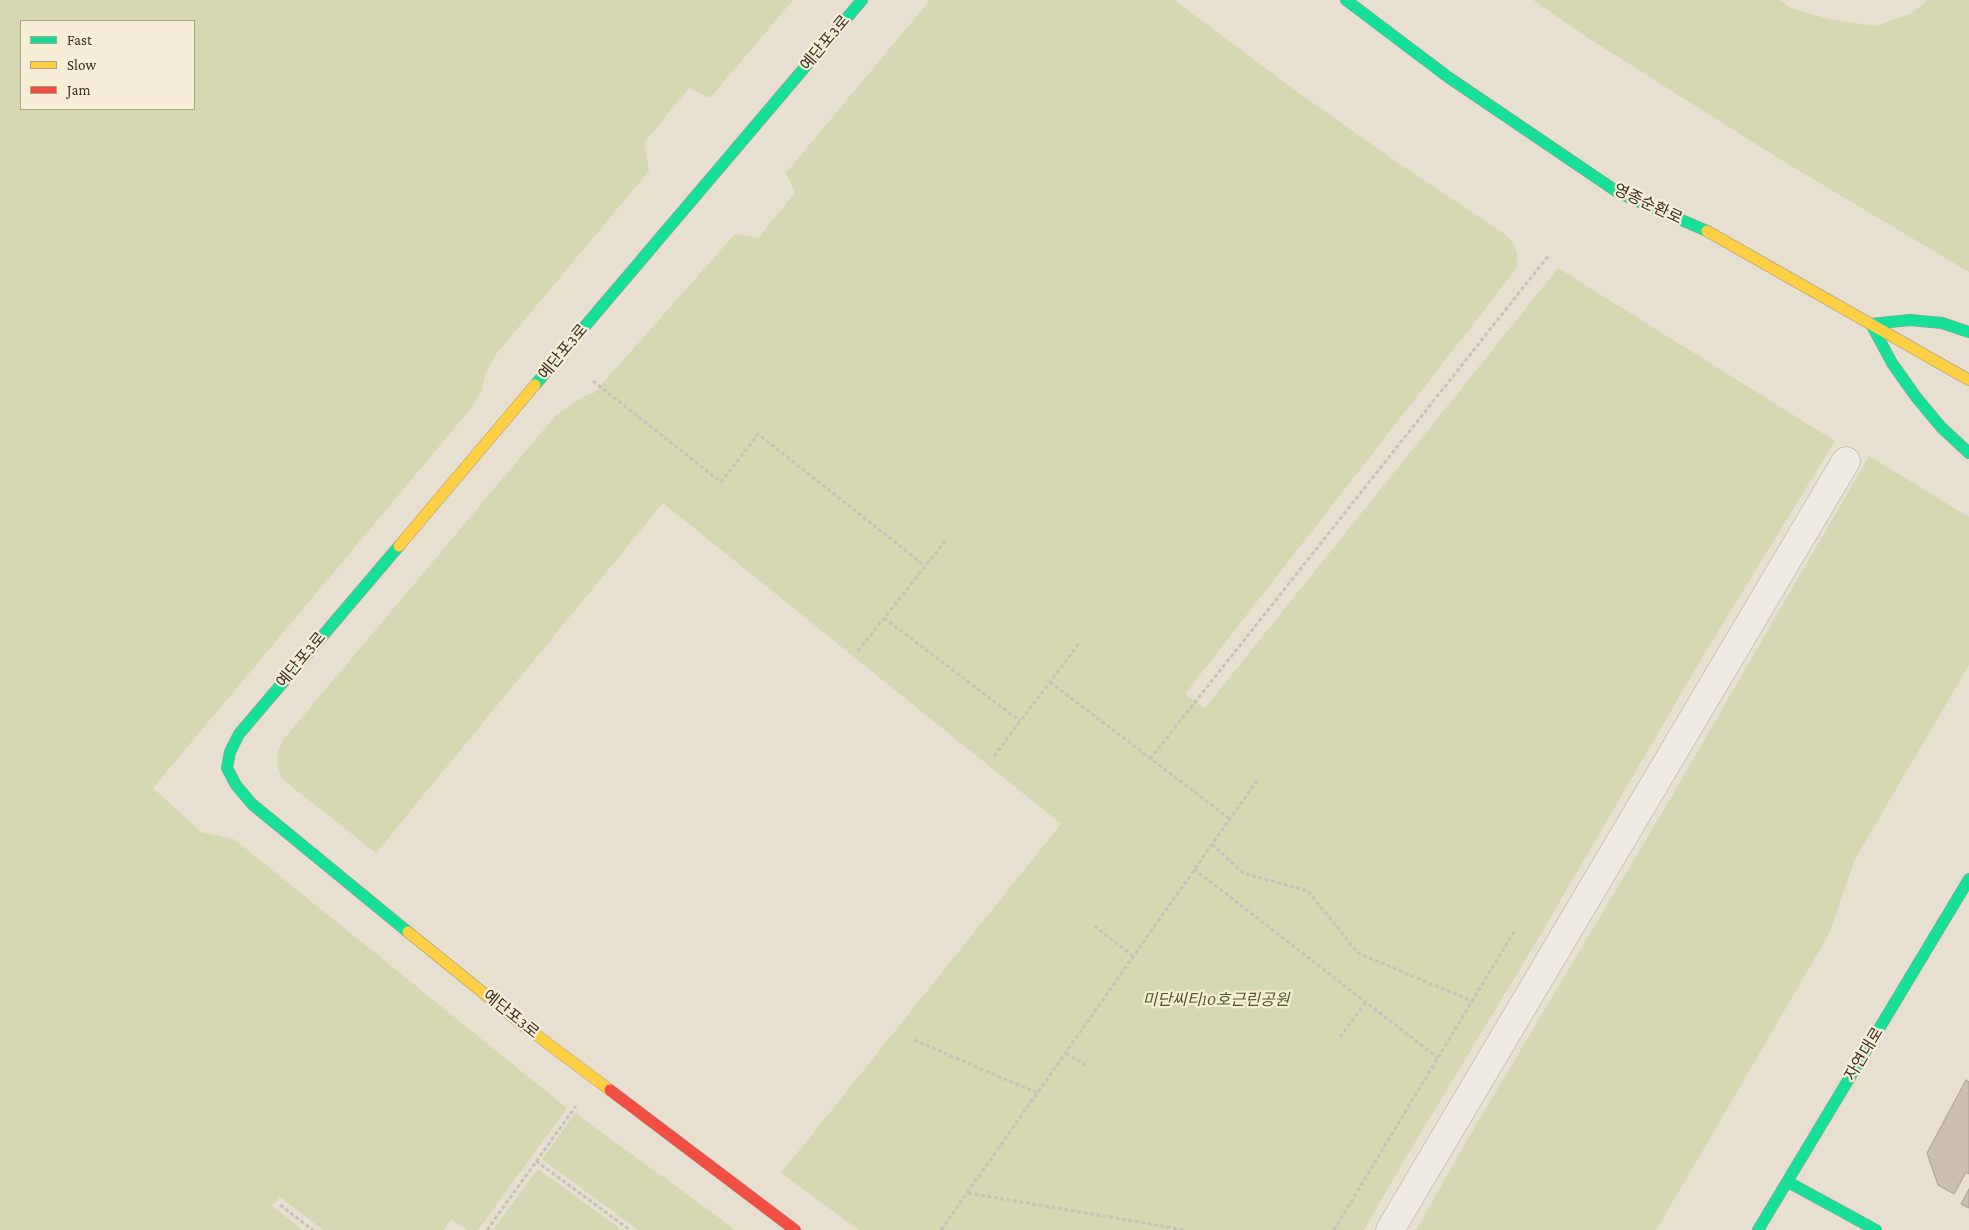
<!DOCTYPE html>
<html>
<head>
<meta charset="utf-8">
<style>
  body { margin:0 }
  #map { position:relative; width:1969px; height:1230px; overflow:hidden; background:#e7e0d1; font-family:"Crimson Pro",serif }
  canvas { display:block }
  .legend { position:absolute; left:20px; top:20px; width:175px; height:90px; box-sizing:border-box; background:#f7eed8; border:1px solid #ada18e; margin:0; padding:6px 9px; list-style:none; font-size:15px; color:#3d2e20 }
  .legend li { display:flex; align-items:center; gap:10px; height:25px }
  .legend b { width:25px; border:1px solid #ada18e }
</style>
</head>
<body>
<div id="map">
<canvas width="1969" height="1230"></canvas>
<ul class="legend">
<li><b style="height:6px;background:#16e098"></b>Fast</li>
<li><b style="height:6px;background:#ffcf43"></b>Slow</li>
<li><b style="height:6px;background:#f24e42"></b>Jam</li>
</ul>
</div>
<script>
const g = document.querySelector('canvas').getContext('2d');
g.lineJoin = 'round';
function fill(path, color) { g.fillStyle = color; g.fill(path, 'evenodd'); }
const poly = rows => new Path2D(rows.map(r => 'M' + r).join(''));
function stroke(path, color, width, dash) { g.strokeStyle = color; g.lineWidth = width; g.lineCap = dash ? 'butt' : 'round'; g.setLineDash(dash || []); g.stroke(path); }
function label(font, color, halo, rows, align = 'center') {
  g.font = font + ' "Crimson Pro","Noto Sans KR",serif'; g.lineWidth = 4.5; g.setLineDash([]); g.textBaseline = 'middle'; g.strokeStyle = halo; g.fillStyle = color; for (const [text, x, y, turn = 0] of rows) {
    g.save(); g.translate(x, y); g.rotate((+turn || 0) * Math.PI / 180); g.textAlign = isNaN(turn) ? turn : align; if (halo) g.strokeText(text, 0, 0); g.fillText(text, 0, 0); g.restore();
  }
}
fill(poly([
  [0,0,793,0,710,98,689,88,644,143,649,171,497,353,485,375,481,392,473,406,153,788,201,832,234,839,567,1108,478,1230,467,1230,451,1219,444,1230,323,1230,280,1197,272,1206,303,1230,0,1230],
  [194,21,194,109,21,109,21,21],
  [930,0,1174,0,1285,83,1398,163,1502,232,1512,241,1517,253,1517,266,1510,277,1185,694,1205,708,1558,268,1835,441,1703,656,1535,944,1405,1159,1364,1230,859,1230,781,1173,1061,824,663,503,376,853,282,779,279,771,277,761,278,752,283,740,556,415,586,395,594,393,735,234,758,238,795,193,786,173],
  [1533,0,1780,0,1790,8,1829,19,1875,26,1910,14,1928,0,1969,0,1969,272,1786,163,1588,38],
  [1869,456,1969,517,1969,665,1855,859,1829,934,1702,1152,1656,1230,1416,1230,1470,1135,1666,806],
  [575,1113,736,1230,638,1230,542,1159],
  [538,1169,622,1230,493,1230]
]), '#d6d7b3');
const building = poly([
  [1966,1080,1969,1082,1969,1174,1966,1172,1954,1194,1938,1185,1927,1153,1966,1080],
  [1969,1189,1969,1208,1961,1204,1969,1189]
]);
fill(building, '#cbbfb2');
stroke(building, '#a89c90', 1);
const street = poly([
  [1390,1230,1846,461]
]);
const fast = poly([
  [1346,0,1448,77,1619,193,1707,231],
  [1969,332,1942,323,1910,320,1871,324,1892,363,1916,397,1941,427,1969,453],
  [535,385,862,0],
  [399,546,239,734,230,752,227,768,236,785,252,804,408,932],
  [1788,1182,1876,1230],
  [1758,1230,1969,879]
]);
const slow = poly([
  [1707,231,1969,380],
  [399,546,535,385],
  [408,932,523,1025,610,1090]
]);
const jam = poly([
  [610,1090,795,1230]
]);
stroke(street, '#ada599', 29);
stroke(fast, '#9c958a', 12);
stroke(slow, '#9c958a', 12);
stroke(jam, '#9c958a', 12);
stroke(poly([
  [593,381,721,482,758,434,925,566],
  [884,618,1020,721],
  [858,651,946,540],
  [1050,682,1230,819],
  [994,756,1080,642],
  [1150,759,1549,255],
  [1212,844,1243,873,1308,891,1358,953,1472,1001],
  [1194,869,1438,1058],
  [1094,926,1133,956],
  [1340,1037,1366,1002],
  [914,1040,1037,1093],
  [1066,1053,1088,1067],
  [536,1161,630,1230],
  [968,1193,1185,1230],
  [280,1205,313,1230],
  [487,1230,576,1106],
  [941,1230,1258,779],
  [1334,1230,1515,930]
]), '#c8c2b9', 3, [4, 2.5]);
stroke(street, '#efebe3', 28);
stroke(fast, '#16e098', 11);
stroke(slow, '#ffcf43', 11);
stroke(jam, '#f24e42', 11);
label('16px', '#3d2e20', '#f7eed8', [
  ["예단포3로",825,43,-50],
  ["영종순환로",1648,204,25],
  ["예단포3로",563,352,-50],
  ["예단포3로",301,660,-50],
  ["예단포3로",511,1014,39],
  ["자연대로",1864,1054,-59]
]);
label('italic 16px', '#4d5a26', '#f7eed8', [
  ["미단씨티10호근린공원",1216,1000]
]);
</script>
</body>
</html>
